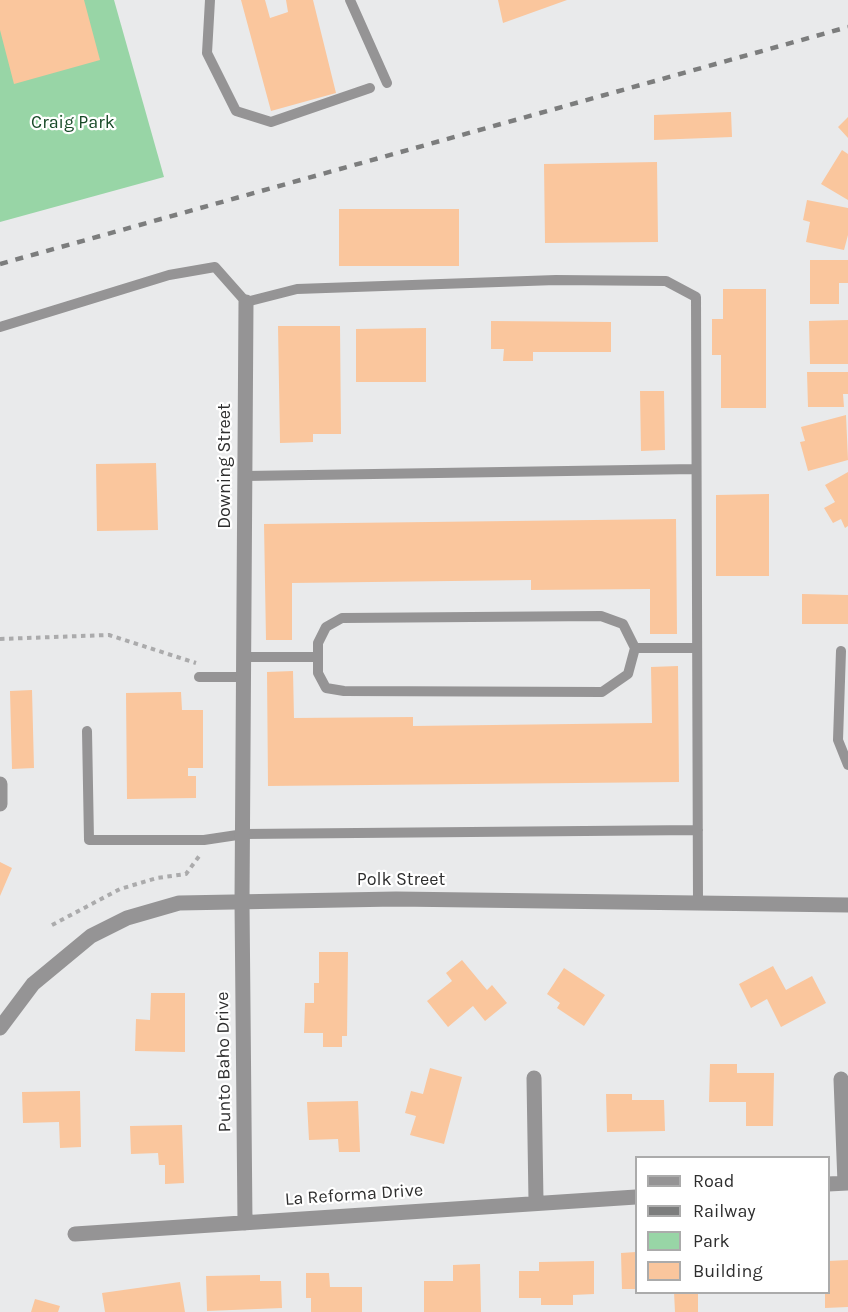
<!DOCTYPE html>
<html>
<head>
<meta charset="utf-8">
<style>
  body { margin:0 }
  #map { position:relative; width:848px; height:1312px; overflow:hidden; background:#e9eaeb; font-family:Karla,sans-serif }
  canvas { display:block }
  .legend { position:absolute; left:635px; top:1156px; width:195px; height:138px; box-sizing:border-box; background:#fff; border:2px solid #ababab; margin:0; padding:8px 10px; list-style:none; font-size:18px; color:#2e2e2e }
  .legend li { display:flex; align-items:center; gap:12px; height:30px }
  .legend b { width:30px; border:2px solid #ababab }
</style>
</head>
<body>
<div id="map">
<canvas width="848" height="1312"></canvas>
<ul class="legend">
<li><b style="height:8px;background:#959495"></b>Road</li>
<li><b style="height:8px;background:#7c7d7d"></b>Railway</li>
<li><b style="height:16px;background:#98d5a6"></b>Park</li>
<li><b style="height:16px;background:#fac69d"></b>Building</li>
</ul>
</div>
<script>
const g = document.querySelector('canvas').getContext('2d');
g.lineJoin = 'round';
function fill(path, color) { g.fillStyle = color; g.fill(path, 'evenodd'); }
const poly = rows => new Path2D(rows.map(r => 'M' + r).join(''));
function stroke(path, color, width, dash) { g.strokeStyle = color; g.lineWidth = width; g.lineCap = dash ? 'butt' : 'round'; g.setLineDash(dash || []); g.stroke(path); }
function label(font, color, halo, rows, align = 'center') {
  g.font = font + ' Karla,sans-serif'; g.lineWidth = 4.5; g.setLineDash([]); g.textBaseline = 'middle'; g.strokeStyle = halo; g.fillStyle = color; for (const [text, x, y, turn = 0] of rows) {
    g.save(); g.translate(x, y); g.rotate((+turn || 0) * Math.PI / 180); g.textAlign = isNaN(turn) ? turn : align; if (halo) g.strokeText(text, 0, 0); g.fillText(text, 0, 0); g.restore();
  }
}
fill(poly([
  [0,0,114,0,164,177,0,222]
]), '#98d5a6');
fill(poly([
  [0,0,84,0,100,60,14,84,0,30],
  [241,0,265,0,270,18,288,12,286,0,313,0,336,93,271,111],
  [498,0,567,0,503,23],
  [731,112,732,137,654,140,654,115],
  [848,117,848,138,838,127],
  [842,150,848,154,848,200,821,184],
  [657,162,658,242,545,243,544,164],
  [807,200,848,208,848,235,844,250,806,242,810,222,803,220],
  [339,209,459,209,459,266,339,266],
  [810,260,848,260,848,283,839,283,839,304,810,304],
  [723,289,766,289,766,408,721,408,721,355,712,355,712,319,723,319],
  [848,320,848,364,810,364,809,321],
  [491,321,611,322,611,352,533,352,533,361,503,361,504,349,491,349],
  [278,326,340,326,341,434,313,434,313,442,280,443],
  [426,328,426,382,356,382,356,329],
  [807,372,848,372,848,394,843,394,844,407,808,407],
  [640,391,664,391,665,450,641,451],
  [846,415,848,460,808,471,800,442,805,441,801,427],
  [156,463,158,530,97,531,96,464],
  [848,472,848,526,845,528,841,519,833,523,824,508,835,502,825,485],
  [769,494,769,576,716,576,716,495],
  [676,519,677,634,650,634,650,589,531,590,531,580,292,583,292,640,266,640,264,524],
  [802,594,848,595,848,624,802,624],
  [678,666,679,782,268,786,267,672,293,671,294,718,413,717,413,726,652,723,651,667],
  [32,690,34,768,12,769,10,691],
  [181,692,182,710,203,710,203,768,188,768,188,776,196,776,196,798,127,799,126,693],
  [0,862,12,868,0,896],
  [319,952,348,952,347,1036,342,1036,342,1047,323,1047,323,1033,304,1033,305,1003,314,1003,314,983,319,983],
  [462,960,487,990,492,985,507,1003,485,1021,473,1006,448,1027,427,1001,452,981,446,973],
  [773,966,786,990,812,976,826,1003,781,1027,767,999,751,1008,739,984],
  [564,968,605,995,584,1026,557,1008,560,1003,547,994],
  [151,993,185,993,185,1052,135,1051,136,1019,150,1020],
  [710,1064,737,1064,737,1073,774,1073,773,1126,746,1126,746,1102,709,1102],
  [430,1068,462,1077,444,1144,410,1135,416,1116,405,1113,411,1091,423,1094],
  [80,1091,81,1147,60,1148,59,1122,23,1123,22,1092],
  [606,1094,632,1094,632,1100,664,1100,665,1131,607,1132],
  [358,1101,360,1152,339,1152,338,1139,309,1140,307,1102],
  [182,1125,184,1183,165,1184,165,1165,159,1165,158,1153,131,1154,130,1126],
  [636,1252,636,1289,622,1289,621,1253],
  [848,1260,848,1307,825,1308,825,1292,828,1292,828,1261],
  [594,1261,594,1294,573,1295,573,1305,541,1305,541,1298,519,1298,519,1271,539,1271,539,1262],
  [480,1264,481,1312,424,1312,424,1281,453,1281,453,1265],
  [306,1273,329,1273,330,1287,362,1287,362,1312,311,1312,311,1298,306,1298],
  [260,1275,260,1281,281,1281,282,1308,207,1311,206,1276],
  [180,1282,185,1312,105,1312,102,1293],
  [674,1292,698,1292,698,1312,675,1312],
  [35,1299,60,1306,58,1312,31,1312]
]), '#fac69d');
stroke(poly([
  [0,639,109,635,196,663],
  [52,925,120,889,157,878,186,874,200,855]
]), '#ababac', 4, [4.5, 4.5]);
stroke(poly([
  [210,0,207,53,236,111,271,122,370,88],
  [350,0,387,83],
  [0,327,169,275,215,267,246,302,297,289,556,280,666,281,696,297,698,903],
  [245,476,696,469],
  [635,648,628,674,602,692,344,691,326,688,318,673,318,643,326,627,342,618,601,616,623,624,635,648,697,648],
  [841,651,838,740,848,765],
  [244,657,318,657],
  [199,677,244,677],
  [87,731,89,840,204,840,244,834,698,830]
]), '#959495', 10);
stroke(poly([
  [0,784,0,804],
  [0,1028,33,984,91,936,127,918,179,903,396,899,848,905],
  [534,1078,536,1201],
  [841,1079,845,1183],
  [828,1184,848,1183],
  [245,1223,242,901,246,302],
  [75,1234,636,1197]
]), '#959495', 15);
stroke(poly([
  [0,264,848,27]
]), '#7c7d7d', 4.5, [8, 8]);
label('18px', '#184a28', '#fff', [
  ["Craig Park",73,123]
]);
label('18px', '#2e2e2e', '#fff', [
  ["Downing Street",225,466,-90],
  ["Polk Street",401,880],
  ["Punto Baho Drive",224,1062,-91],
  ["La Reforma Drive",354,1195,-4]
]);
</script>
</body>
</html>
